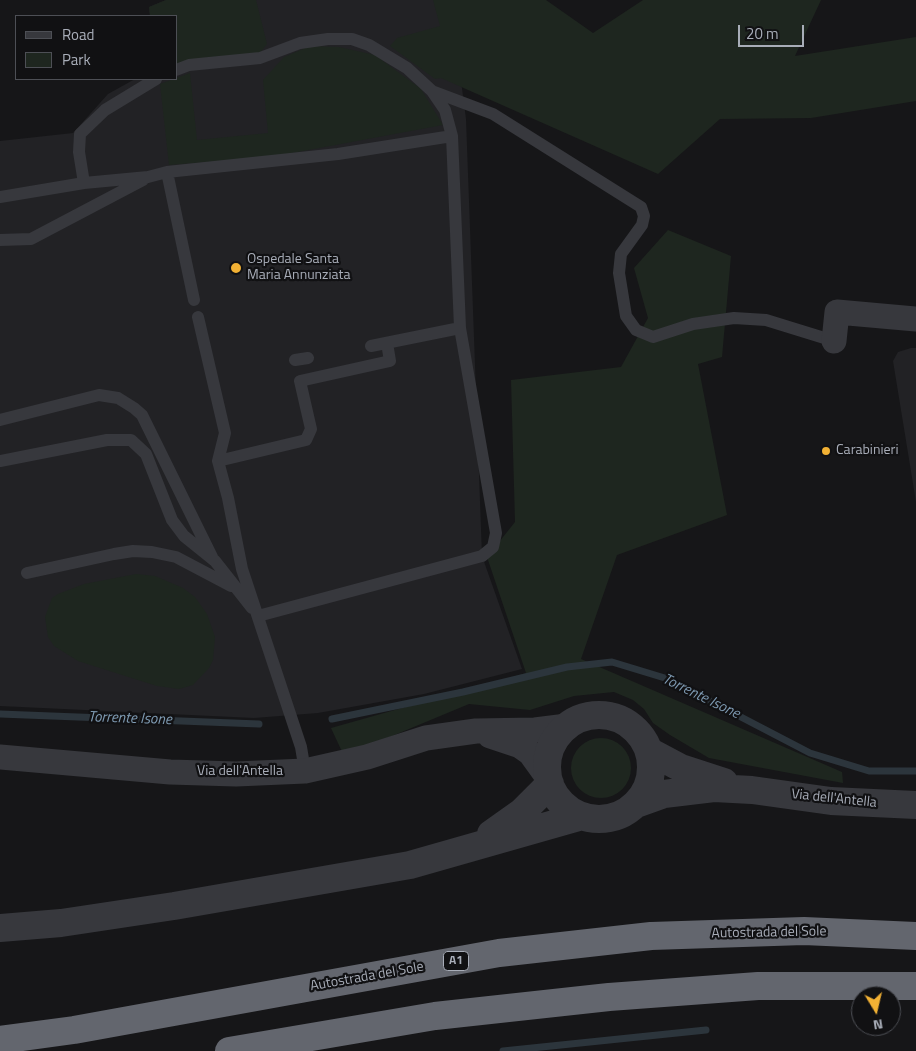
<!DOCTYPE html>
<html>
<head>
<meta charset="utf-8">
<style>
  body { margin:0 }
  #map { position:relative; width:916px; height:1051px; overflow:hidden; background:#161618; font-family:"Titillium Web",sans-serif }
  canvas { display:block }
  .legend { position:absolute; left:15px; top:15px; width:162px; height:65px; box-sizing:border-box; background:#111113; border:1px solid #4d4f55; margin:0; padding:6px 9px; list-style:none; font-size:15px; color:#a8adb8 }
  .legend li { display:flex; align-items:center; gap:10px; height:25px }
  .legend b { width:25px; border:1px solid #4d4f55 }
  .north { position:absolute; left:851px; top:986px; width:50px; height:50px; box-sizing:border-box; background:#111113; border:1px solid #4d4f55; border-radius:50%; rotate:171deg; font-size:14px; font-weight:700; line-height:20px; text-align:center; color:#a8adb8 }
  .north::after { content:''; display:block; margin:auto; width:18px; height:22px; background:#f2b134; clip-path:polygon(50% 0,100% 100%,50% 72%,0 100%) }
  .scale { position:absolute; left:738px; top:25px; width:66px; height:22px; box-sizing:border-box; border:2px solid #a8adb8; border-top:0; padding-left:6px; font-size:15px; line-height:18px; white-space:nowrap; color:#a8adb8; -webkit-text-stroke:4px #111113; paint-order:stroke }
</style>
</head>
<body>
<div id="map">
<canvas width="916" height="1051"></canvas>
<ul class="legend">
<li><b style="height:6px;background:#37383d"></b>Road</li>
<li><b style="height:14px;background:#1e261f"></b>Park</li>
</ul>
<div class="north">N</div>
<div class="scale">20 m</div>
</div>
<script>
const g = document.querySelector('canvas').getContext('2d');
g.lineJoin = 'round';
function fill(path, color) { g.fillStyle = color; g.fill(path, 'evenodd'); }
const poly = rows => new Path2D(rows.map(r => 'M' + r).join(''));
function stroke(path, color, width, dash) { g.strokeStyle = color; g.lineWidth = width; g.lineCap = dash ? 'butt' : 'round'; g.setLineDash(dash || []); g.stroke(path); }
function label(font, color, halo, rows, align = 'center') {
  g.font = font + ' "Titillium Web",sans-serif'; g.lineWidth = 4.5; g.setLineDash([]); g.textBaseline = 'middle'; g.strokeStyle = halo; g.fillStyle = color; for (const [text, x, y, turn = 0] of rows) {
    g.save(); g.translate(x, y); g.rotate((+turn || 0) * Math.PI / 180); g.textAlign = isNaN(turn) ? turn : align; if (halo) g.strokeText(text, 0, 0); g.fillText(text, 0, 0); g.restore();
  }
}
fill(poly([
  [166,0,447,0,452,12,466,119,482,556,522,669,424,694,318,713,254,718,0,706,0,141,73,133,108,94,135,79,176,79,176,16,150,16,149,7],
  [911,348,916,348,916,502,893,361,898,352]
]), '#222225');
fill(poly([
  [166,0,256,0,267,44,260,53,176,65,176,16,150,16,149,7],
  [433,0,546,0,593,33,643,0,821,0,795,56,916,37,916,101,811,118,720,119,658,174,441,78,435,79,390,46,397,38,440,26],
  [310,46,339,47,375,55,421,89,443,125,271,157,169,165,160,84,190,73,197,140,268,133,263,80,284,57],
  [668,230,731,256,722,357,698,364,727,515,617,555,581,659,842,772,843,783,709,758,670,735,653,723,644,709,633,700,614,692,574,696,530,710,469,704,344,756,331,728,526,673,487,557,515,522,511,380,621,367,648,318,634,268],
  [136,574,155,576,183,588,195,597,207,614,215,637,213,660,209,668,193,685,179,689,157,686,78,661,54,646,48,637,45,617,52,598,58,594,84,584],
  '571 768a30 30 0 1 1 60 0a30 30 0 1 1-60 0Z'
]), '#1e261f');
stroke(poly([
  [0,714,259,724],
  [332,719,463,692,567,667,612,662,668,679,810,753,869,771,916,771],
  [503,1051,706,1030]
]), '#2c353c', 7);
stroke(poly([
  [176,70,189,65,260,58,300,43,328,39,352,39,369,45,407,68,432,91,445,110,452,136],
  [432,91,493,114,641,207,644,216,642,225,621,254,619,273,626,316,636,330,653,337,693,324,734,318,766,320,834,341],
  [167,172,194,300],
  [84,183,79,152,80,134,105,110,156,79],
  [0,197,84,183,148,177,167,172,338,154,452,136,460,328],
  [0,240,31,239,143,180],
  [198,317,225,433,218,461,228,498,242,569,301,747,305,771],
  [295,360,308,358],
  [0,420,99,395,118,398,134,408,142,415,212,557],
  [0,461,107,440,131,440,146,454,172,520,184,536,215,561,252,608],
  [218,461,306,440,311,429,300,381,390,361,387,343],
  [27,573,114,554,133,551,152,552,176,557,231,586],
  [258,616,482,556,493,547,496,533,460,328,371,346]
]), '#37383d', 12);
stroke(poly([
  [834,341,837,312,916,319],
  [490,736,520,746,530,753,548,778],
  [0,757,170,772,236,774,305,771,367,757,426,738,476,731,535,730,567,726]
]), '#37383d', 25);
stroke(poly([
  '547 767a52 52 0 1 1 104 0a52 52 0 1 1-104 0Z',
  [649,751,681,768,724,782],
  [636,804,664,794,714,788,752,790,831,801,916,805],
  [491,834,522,812,550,784],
  [0,928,61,923,174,906,410,865,582,816]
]), '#37383d', 28);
stroke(poly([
  [0,1040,74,1030,499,953,651,936,804,931,916,936],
  [229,1051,435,1016,609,997,758,986,916,986]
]), '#63666e', 28);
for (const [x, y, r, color] of [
  [236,268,6,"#f2b134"],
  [826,451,5,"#f2b134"]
]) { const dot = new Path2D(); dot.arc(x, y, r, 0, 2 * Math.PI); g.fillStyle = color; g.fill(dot); stroke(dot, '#111113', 2); }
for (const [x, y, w] of [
  [456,961,25]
]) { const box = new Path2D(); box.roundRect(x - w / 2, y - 9.5, w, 19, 4); g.fillStyle = '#111113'; g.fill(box); stroke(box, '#a8adb8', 1); }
label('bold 12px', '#a8adb8', null, [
  ["A1",456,961]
]);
label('14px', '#a8adb8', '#111113', [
  ["Ospedale Santa",247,260],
  ["Maria Annunziata",247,276],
  ["Carabinieri",836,451]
], 'left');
label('14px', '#a8adb8', '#111113', [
  ["Via dell'Antella",240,772],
  ["Via dell'Antella",834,799,6],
  ["Autostrada del Sole",769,933,-1],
  ["Autostrada del Sole",367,977,-10]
]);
label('italic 15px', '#7f9bb3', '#111113', [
  ["Torrente Isone",701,697,26],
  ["Torrente Isone",130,719,2]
]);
</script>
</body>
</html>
